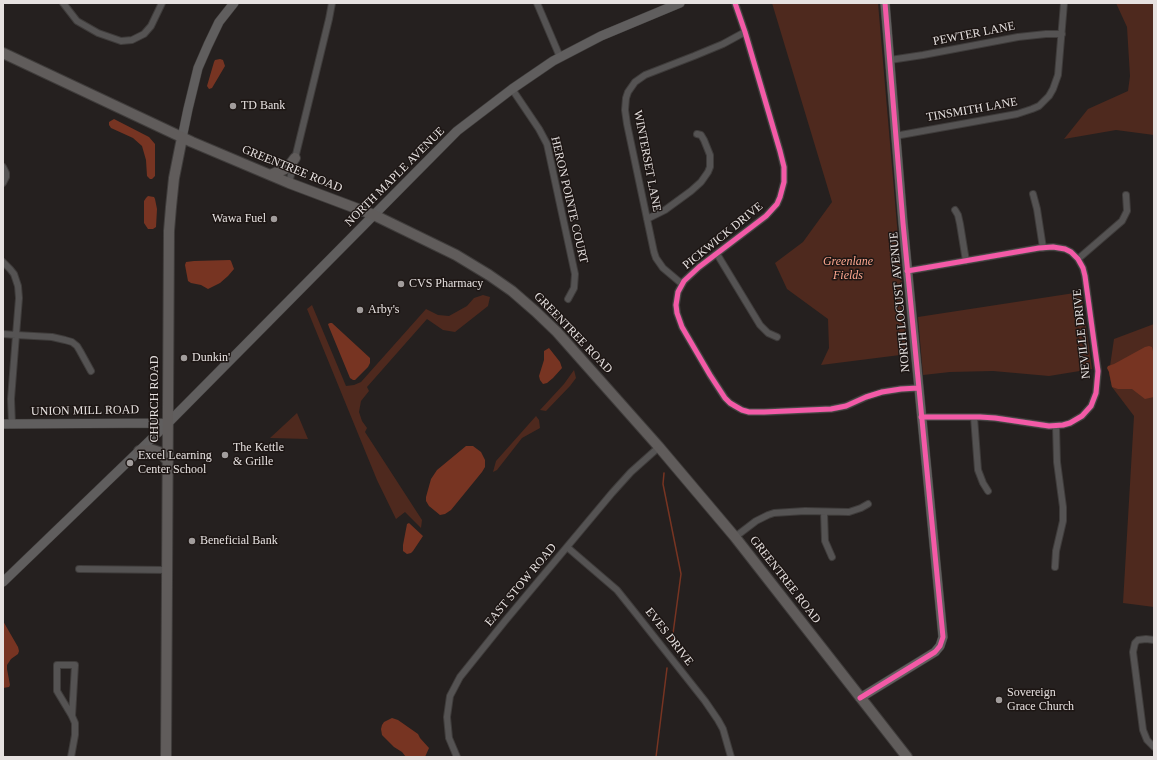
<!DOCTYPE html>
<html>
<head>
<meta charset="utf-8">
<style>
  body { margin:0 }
  #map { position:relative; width:1157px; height:760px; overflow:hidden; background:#25201f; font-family:"Times New Roman",serif }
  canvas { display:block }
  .frame { position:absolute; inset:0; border:4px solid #e6e1e0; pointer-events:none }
</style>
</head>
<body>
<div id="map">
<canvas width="1157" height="760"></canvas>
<div class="frame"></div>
</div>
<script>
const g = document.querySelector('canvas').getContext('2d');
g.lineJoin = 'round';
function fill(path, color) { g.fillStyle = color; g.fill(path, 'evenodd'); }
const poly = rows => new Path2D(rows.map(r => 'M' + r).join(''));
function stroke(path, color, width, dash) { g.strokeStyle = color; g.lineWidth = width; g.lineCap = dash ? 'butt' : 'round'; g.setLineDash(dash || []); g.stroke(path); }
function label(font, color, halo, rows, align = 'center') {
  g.font = font + ' "Times New Roman",serif'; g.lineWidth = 3; g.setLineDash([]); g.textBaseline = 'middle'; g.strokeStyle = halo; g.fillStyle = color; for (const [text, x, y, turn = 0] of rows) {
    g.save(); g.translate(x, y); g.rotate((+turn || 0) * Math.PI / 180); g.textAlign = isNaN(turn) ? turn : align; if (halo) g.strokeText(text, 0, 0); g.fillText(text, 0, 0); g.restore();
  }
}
fill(poly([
  [772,3,878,3,908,354,821,365,829,348,828,319,787,289,775,263,803,242,832,202],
  [1116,3,1154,3,1154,135,1116,130,1064,139,1088,109,1128,91,1130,76,1127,27],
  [1081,292,1092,369,1049,376,993,371,950,372,923,375,918,317],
  [483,295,490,297,488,306,455,332,443,330,427,319,367,387,369,391,361,401,359,412,362,421,367,428,365,432,422,520,421,528,405,512,396,519,377,480,307,309,312,305,346,386,354,385,361,382,426,309,438,315,449,316,467,306,474,298],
  [1154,324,1154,607,1123,603,1134,416,1112,387,1109,373,1114,339],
  [574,370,576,378,570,386,546,411,540,410,564,384],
  [297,413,308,439,270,438],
  [536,416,539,420,540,428,522,438,497,470,493,472,496,461]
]), '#4e291e');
fill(poly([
  [220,59,223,60,225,66,212,88,209,89,207,86,214,62,215,60],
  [114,119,149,137,155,144,155,176,152,179,150,179,147,176,146,160,142,146,133,138,111,128,109,125,109,122],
  [148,196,154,197,155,199,157,209,156,227,153,229,148,229,144,223,144,201,146,198],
  [230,260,231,261,234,269,228,276,220,283,208,289,201,285,191,283,188,281,185,265,186,262,194,261],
  [330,323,332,323,370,358,370,363,368,367,355,380,353,380,350,378,329,327,328,324],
  [1149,346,1152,347,1154,355,1154,397,1145,399,1132,389,1118,389,1112,387,1109,372,1107,368,1108,366,1114,364,1145,347],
  [549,348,560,362,562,368,553,378,547,383,543,384,540,380,539,376,544,360,544,351],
  [466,446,473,446,481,452,485,460,485,467,482,472,451,510,445,514,440,515,429,506,426,501,426,497,431,479,437,470],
  [409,523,423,536,413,551,411,553,407,554,403,551,403,545,407,524],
  [3,621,18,647,19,651,18,654,11,659,7,665,7,669,10,685,9,687,3,688],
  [392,718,398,720,418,734,420,738,429,748,425,757,406,757,402,752,394,747,382,735,381,729,382,725,384,722]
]), '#773422');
stroke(poly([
  [664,473,663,484,681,574,672,641],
  [656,757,667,668]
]), '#773422', 1.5);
const street = poly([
  [63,3,77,21,98,33,121,41,132,40,144,34,151,26,162,3],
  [537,3,560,57],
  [735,3,745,32,780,151,784,167,784,182,780,197,777,204,766,216,699,267,684,281,678,292,676,305,677,313,682,327,710,375,725,398,730,403,735,406,742,410,749,412,764,412,831,409,846,406,866,397,882,392,901,389,918,388],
  [890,60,923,55,1018,37,1046,34,1062,34],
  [512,89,539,129,547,144,575,274,574,288,568,299],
  [895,136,1017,114,1032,109,1039,106,1049,96,1053,89,1058,75,1064,3],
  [3,167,6,173,6,177,3,183],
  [289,183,329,19,332,3],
  [1033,194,1037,209,1043,248],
  [955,210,958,215,960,224,966,261],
  [647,219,665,210,691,191,701,182,708,172,710,167,710,155,704,140,701,135,697,134],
  [717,254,760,325,768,333,777,337],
  [1078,259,1122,221,1127,211,1126,195],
  [3,262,10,269,14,274,18,286,19,298,16,335,3,334],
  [907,271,1039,248,1053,247,1065,249,1071,252,1078,259,1083,268,1085,276,1098,371,1096,393,1091,406,1082,416,1070,423,1063,425,1049,426,995,418,980,417,921,417],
  [682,284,663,268,656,258,654,252,627,124,625,110,626,98,628,92,635,82,645,75,694,56,723,44,745,32],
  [974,417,978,470,983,483,988,491],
  [12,424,11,399,16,335,52,337,65,340,72,342,77,346,80,351,91,371],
  [824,512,825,541,832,557],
  [735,537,756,521,768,515,774,513,805,511,849,512,861,508,868,504],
  [567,547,617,590,637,615,705,701,718,720,723,729,731,757],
  [1055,567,1056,551,1063,521,1063,507,1057,462,1056,426],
  [79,569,167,570],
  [1154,640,1146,639,1138,640,1135,643,1133,652,1143,730,1147,740,1154,747],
  [71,757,75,735,75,723,72,716,57,691,57,665,75,665,72,716],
  [457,757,449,738,447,717,450,696,460,677,505,621,612,493,631,472,659,447]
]);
const secondary = poly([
  [182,138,188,109,198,68,208,45,219,22,234,3],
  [3,424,168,423],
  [3,582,168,423,457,131,512,89,553,61,601,36,680,3],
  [860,698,935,652,940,646,943,637,903,223,885,3]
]);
const primary = poly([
  [3,53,192,142,289,183,374,215,456,255,489,275,512,291,535,311,557,332,659,447,735,537,907,757],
  [270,175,285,169,289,166,295,158],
  [139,451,153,450,159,452,168,461],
  [166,757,169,231,171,207,174,178,182,138]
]);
stroke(street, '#3f3c3b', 8);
stroke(secondary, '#3f3c3b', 10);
stroke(primary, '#3f3c3b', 12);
stroke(street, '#555353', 6);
stroke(secondary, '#605e5e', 9);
stroke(primary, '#605c5b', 10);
stroke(poly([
  [735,3,745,32,780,151,784,167,784,182,780,197,777,204,766,216,699,267,684,281,678,292,676,305,677,313,682,327,710,375,725,398,730,403,735,406,742,410,749,412,764,412,831,409,846,406,866,397,882,392,901,389,918,388],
  [907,271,1039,248,1053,247,1065,249,1071,252,1078,259,1083,268,1085,276,1098,371,1096,393,1091,406,1082,416,1070,423,1063,425,1049,426,995,418,980,417,921,417],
  [860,698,935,652,940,646,943,637,903,223,885,3]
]), '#f35aa7', 5);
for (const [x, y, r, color] of [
  [233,106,4,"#a29d9c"],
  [274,219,4,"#a29d9c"],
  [401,284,4,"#a29d9c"],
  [360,310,4,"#a29d9c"],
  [184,358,4,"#a29d9c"],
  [225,455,4,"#a29d9c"],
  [130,463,4,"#a29d9c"],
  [192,541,4,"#a29d9c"],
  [999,700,4,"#a29d9c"]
]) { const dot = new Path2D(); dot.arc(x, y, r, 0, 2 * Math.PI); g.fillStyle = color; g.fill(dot); stroke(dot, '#1d1614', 1.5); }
label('12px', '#e6e1e0', '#1d1614', [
  ["PEWTER LANE",974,34,-11],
  ["TINSMITH LANE",972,110,-10],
  ["WINTERSET LANE",647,161,79],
  ["GREENTREE ROAD",292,169,22],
  ["NORTH MAPLE AVENUE",395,177,-45],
  ["HERON POINTE COURT",569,200,77],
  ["PICKWICK DRIVE",723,236,-39],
  ["NORTH LOCUST AVENUE",900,302,-95],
  ["GREENTREE ROAD",573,333,46],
  ["NEVILLE DRIVE",1082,334,-96],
  ["CHURCH ROAD",155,399,-90],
  ["UNION MILL ROAD",85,411,-1],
  ["GREENTREE ROAD",785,580,52],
  ["EAST STOW ROAD",521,585,-50],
  ["EVES DRIVE",669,637,52]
]);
label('12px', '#e6e1e0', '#1d1614', [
  ["TD Bank",241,106],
  ["Wawa Fuel",266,219,"right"],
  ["CVS Pharmacy",409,284],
  ["Arby's",368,310],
  ["Dunkin'",192,358],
  ["The Kettle",233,448],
  ["& Grille",233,462],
  ["Excel Learning",138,456],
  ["Center School",138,470],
  ["Beneficial Bank",200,541],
  ["Sovereign",1007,693],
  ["Grace Church",1007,707]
], 'left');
label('italic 12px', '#fea78f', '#1d1614', [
  ["Greenlane",848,262],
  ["Fields",848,276]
]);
</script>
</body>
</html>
